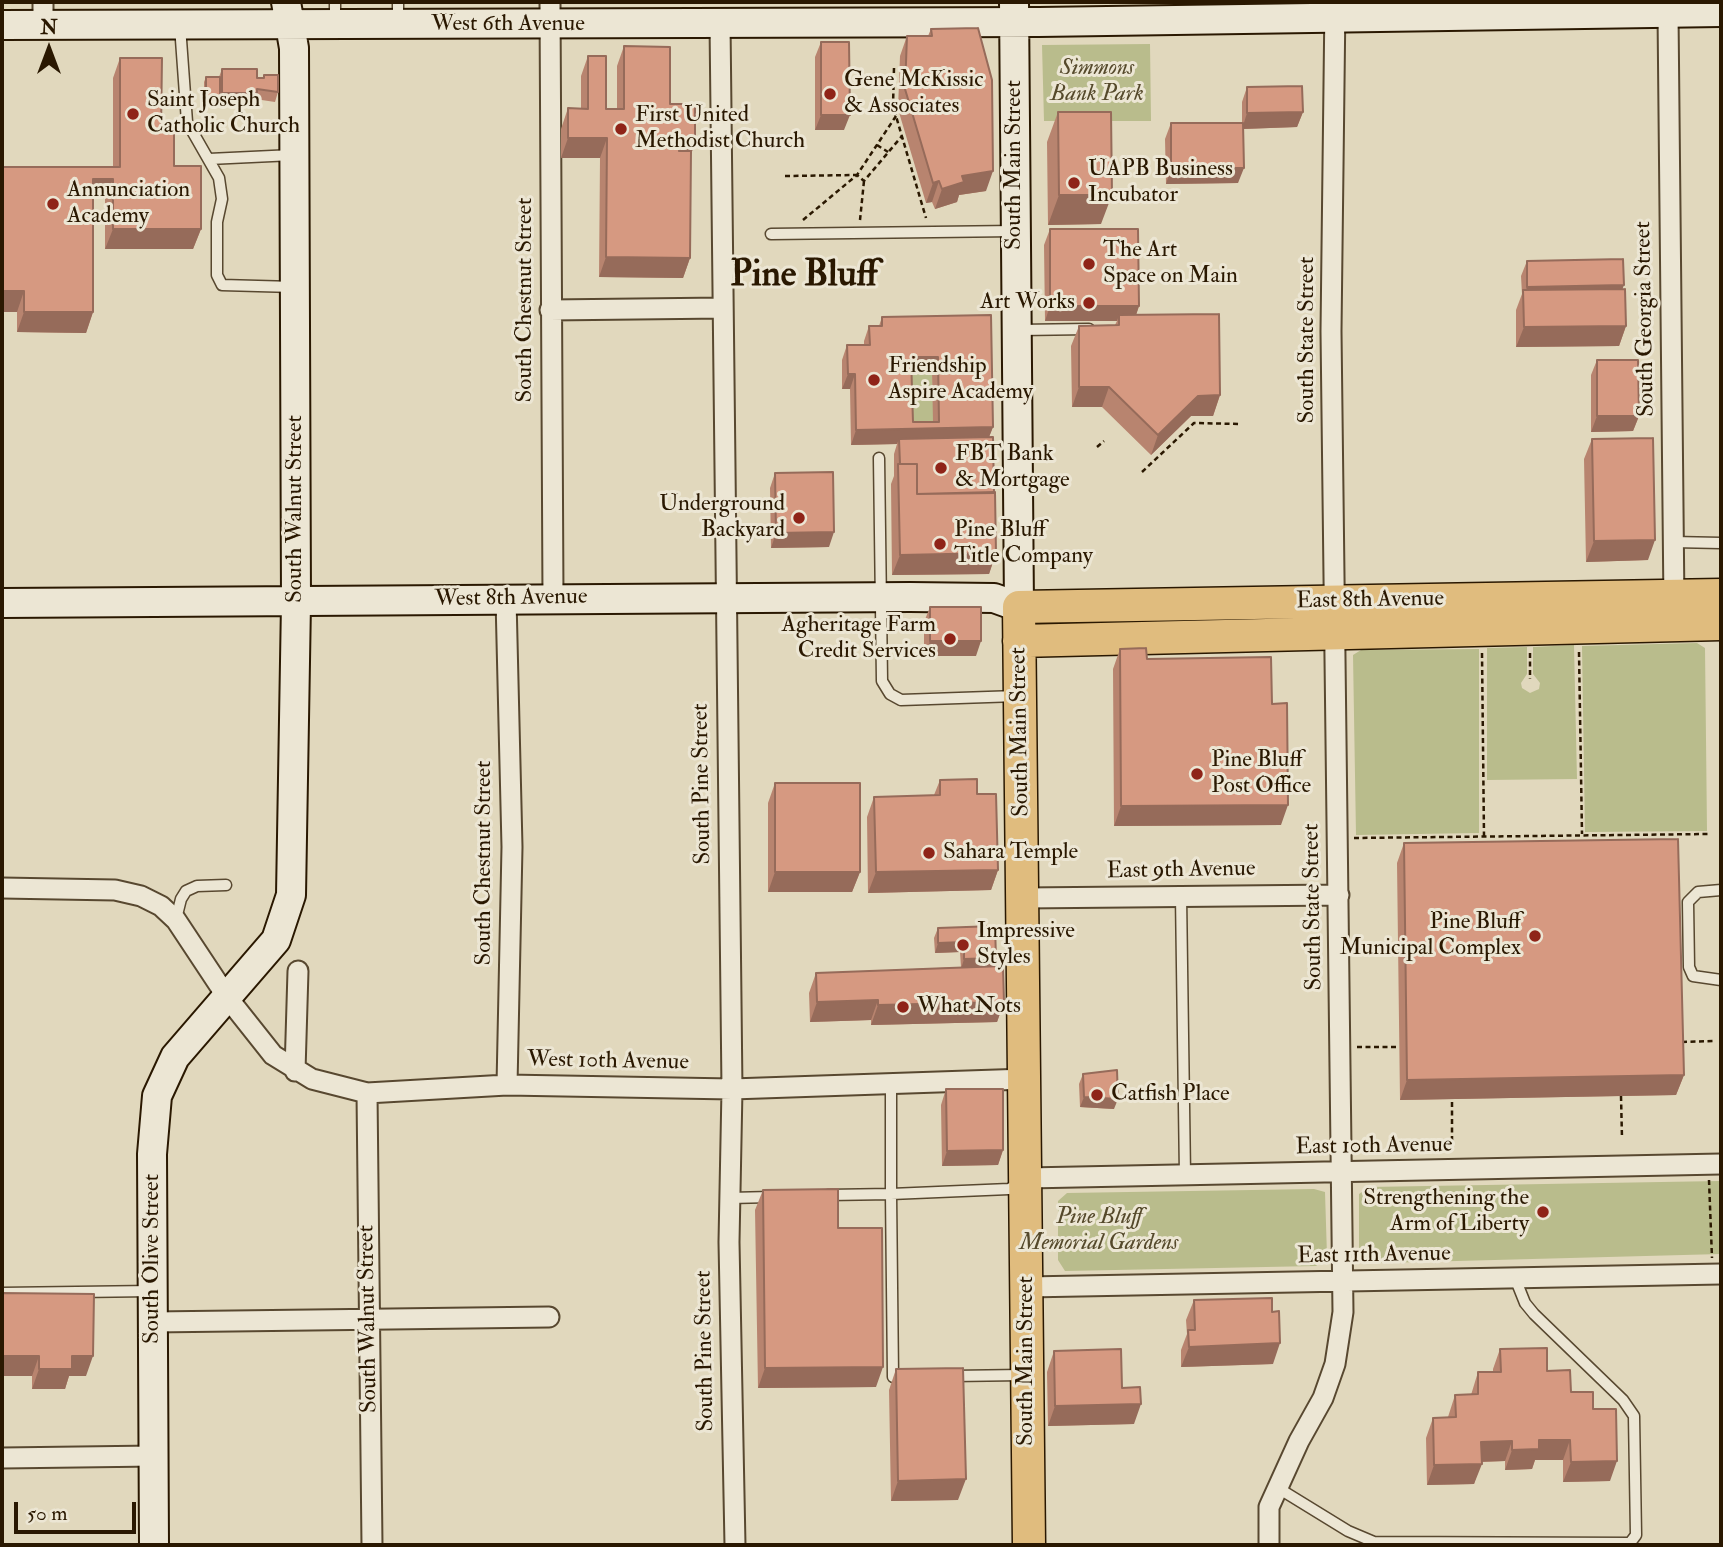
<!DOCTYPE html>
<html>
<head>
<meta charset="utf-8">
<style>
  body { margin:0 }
  #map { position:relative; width:1723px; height:1547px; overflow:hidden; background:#e1d8bd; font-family:"IM FELL Double Pica",serif }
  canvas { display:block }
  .frame { position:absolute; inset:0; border:4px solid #2a1801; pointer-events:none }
  .north { position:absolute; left:14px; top:14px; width:70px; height:70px; -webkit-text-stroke:5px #ece6d4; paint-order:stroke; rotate:0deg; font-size:19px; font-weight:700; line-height:28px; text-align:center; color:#2a1801 }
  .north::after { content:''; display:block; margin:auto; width:24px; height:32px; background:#2a1801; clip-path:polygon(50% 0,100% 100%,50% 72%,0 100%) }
  .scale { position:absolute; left:14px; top:1502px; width:122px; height:32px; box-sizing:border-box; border:4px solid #2a1801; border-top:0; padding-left:9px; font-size:21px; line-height:24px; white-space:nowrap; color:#2a1801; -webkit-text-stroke:5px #ece6d4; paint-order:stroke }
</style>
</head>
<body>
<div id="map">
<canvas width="1723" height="1547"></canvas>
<div class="frame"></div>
<div class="north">N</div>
<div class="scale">50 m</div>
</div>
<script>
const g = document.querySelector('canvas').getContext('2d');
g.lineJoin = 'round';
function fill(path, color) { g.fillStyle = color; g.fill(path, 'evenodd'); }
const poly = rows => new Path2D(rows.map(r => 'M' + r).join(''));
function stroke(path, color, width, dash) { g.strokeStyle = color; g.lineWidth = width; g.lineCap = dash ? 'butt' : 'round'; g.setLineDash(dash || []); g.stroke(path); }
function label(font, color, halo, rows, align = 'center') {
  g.font = font + ' "IM FELL Double Pica",serif'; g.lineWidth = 6; g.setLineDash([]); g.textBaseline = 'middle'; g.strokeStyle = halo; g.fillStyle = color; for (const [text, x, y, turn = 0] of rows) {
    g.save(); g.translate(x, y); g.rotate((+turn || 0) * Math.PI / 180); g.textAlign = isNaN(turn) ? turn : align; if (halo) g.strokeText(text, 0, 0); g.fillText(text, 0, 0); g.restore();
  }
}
fill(poly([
  [1150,44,1151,121,1044,121,1042,45],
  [906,372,932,372,934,437,907,438],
  [1697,643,1705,648,1707,831,1585,832,1582,646],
  [1574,645,1577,779,1487,780,1487,648,1527,647,1527,674,1521,683,1522,688,1530,693,1539,689,1540,683,1533,674,1533,647],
  [1479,649,1479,833,1356,835,1353,655,1361,650],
  [1720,1181,1721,1254,1381,1263,1362,1259,1359,1253,1359,1194,1369,1187],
  [1314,1189,1325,1192,1327,1256,1316,1266,1065,1271,1058,1260,1058,1201,1067,1193]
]), '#b9bc8c');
const lane = poly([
  [335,2,335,21],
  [398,22,398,2],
  [180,26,187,122,219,178,222,199,217,222,217,275,222,285,294,287],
  [209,159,293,155],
  [771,234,1015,231],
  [1020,330,1089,329],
  [879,458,882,681,890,694,901,700,1017,696],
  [1673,542,1721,543],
  [1721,890,1698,892,1688,902,1689,967,1693,976,1721,980],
  [1181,896,1185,1175],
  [176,919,181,899,186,891,197,886,226,885],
  [828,1195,891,1194,891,1083],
  [730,1198,771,1197],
  [2,1293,152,1291],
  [953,1376,1022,1375],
  [906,1377,893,1377,891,1194,1009,1189,1021,1182],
  [1278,1488,1348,1531,1374,1542,1630,1543,1636,1535,1634,1416,1623,1400,1534,1314,1525,1303,1515,1278]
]);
const street = poly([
  [43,2,43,25],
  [550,2,553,598],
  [1668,13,1674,606],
  [720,23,732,1089,729,1242,735,1545],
  [550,310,723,308],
  [506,599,512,847,507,1085],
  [2,888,115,890,141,896,161,906,176,920,227,997,273,1055,312,1079,367,1093,507,1085,732,1089,1026,1079],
  [1023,898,1339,895],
  [295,1071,298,971],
  [367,1093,372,1545],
  [1027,1178,1721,1164],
  [1027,1287,1721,1274],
  [153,1322,549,1317],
  [2,1458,155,1456],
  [1269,1545,1269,1507,1299,1441,1323,1398,1335,1364,1343,1312,1331,331,1335,2]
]);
const secondary = poly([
  [2,25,1039,22,1721,12],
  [2,603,910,597,994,598,1019,607,1014,2],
  [154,1545,152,1154,157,1096,175,1057,276,940,291,895,296,603,294,48,286,2]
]);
const primary = poly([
  [1019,641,1721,624],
  [1029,1545,1019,607,1721,595]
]);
stroke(lane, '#584830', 13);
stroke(street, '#584830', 23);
stroke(secondary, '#2a1801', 32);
stroke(primary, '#2a1801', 35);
stroke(poly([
  [894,68,893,106,926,218],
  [896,116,857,175,864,181,902,136],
  [877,145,888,152],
  [785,176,857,175],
  [803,220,857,175],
  [860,220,864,181],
  [1097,447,1104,441],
  [1142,472,1194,423,1239,424],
  [1579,652,1582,834],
  [1482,653,1484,836],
  [1530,653,1530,679],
  [1354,838,1710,834],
  [1682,1042,1713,1041],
  [1357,1047,1399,1047],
  [1621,1096,1622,1138],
  [1452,1141,1452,1099],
  [1709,1180,1712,1258]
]), '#2a1801', 2.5, [5, 3.5]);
stroke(lane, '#ece6d4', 10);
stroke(street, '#ece6d4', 19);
stroke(secondary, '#ece6d4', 28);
stroke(primary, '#e0bc7e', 32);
fill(poly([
  [931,29,986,191,959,195,957,202,935,209,932,202,926,203,898,109,900,56,907,36,928,36],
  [821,42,844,130,815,130,815,57],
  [624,46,670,104,695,143,691,153,690,258,683,278,599,277,600,158,561,158,561,129,568,108,581,109,581,76,588,56,606,109,617,109,617,66],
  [120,58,161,131,174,166,201,229,193,249,105,249,105,199,93,199,93,312,86,333,17,332,17,312,2,312,113,167,113,78],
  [222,69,257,78,263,78,264,75,278,92,275,102,255,99,253,104,204,103,204,82,206,77,219,77],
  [1247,87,1303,112,1297,127,1243,129,1238,183,1166,184,1165,139,1171,123,1242,123,1242,102],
  [1058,112,1101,224,1048,225,1047,142],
  [1050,229,1139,306,1136,315,1220,395,1213,416,1191,416,1151,455,1102,407,1072,407,1071,346,1079,326,1115,325,1117,321,1045,321,1044,245],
  [1527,261,1623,289,1626,326,1619,346,1516,347,1516,310,1522,294,1521,276],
  [991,315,993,427,989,437,994,493,996,553,989,574,892,575,891,484,894,476,894,454,897,444,851,445,850,389,842,389,842,360,847,345,864,345,864,341,869,326,879,326,882,317],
  [912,372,932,372,933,422,913,422],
  [1597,360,1639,416,1633,431,1591,432,1591,375],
  [1592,439,1648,560,1586,562,1584,459],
  [775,473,829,547,771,548,770,488],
  [930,607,976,656,924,656,924,622],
  [1120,649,1272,704,1281,825,1114,826,1113,669],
  [940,780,977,794,998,870,991,890,868,893,867,817,874,797,934,795],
  [775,783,860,872,852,892,768,892,768,803],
  [1404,843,1684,1075,1676,1095,1400,1100,1397,863],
  [995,926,993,966,1004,1002,997,1022,871,1025,871,1020,810,1022,809,993,816,973,961,967,960,952,935,953,934,938,938,928],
  [1083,1074,1114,1109,1080,1107,1079,1084],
  [946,1089,1003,1150,998,1165,942,1166,941,1105],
  [763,1190,838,1228,876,1387,758,1388,755,1210],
  [2,1293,86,1376,69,1376,65,1389,32,1389,32,1376],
  [1194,1300,1273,1364,1181,1367,1181,1350,1187,1334,1186,1320],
  [1500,1349,1547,1371,1571,1392,1593,1409,1610,1481,1563,1482,1563,1460,1535,1460,1532,1469,1505,1470,1505,1461,1481,1462,1474,1484,1427,1485,1426,1438,1433,1418,1448,1417,1455,1395,1471,1395,1478,1372,1493,1372,1493,1369],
  [1054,1351,1122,1388,1134,1424,1048,1426,1047,1372],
  [896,1369,958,1500,891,1501,889,1390]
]), '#b8846f');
fill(poly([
  [222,93,257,93,253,104,218,103],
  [206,97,220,97,218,103,204,103],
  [1303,112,1297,127,1242,129,1247,113],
  [821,115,850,115,844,130,815,130],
  [568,138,607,138,600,158,561,158],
  [680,142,695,143,688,163,672,162],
  [1171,168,1244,168,1238,183,1166,184],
  [993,171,986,191,959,195,957,202,935,209,942,189,962,176],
  [93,179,113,179,105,199,86,199],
  [939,181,932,202,926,203,933,183],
  [1059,195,1112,195,1101,224,1048,225],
  [113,229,201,229,193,249,105,249],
  [606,257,690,258,683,278,599,277],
  [1624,285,1618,301,1523,298,1527,287],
  [2,291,24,291,17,312,2,312],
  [1050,306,1139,306,1134,321,1119,315,1117,321,1045,321],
  [24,312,93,312,86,333,17,332],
  [1626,326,1619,346,1516,347,1524,327],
  [911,357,938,357,932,372,906,372],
  [848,374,855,374,850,389,842,389],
  [1079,387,1109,387,1102,407,1072,407],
  [1220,395,1213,416,1191,416,1151,455,1158,435,1198,396],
  [1597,416,1639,416,1633,431,1591,432],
  [993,427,987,442,899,439,897,444,851,445,856,430],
  [834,532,829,547,771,548,776,533],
  [1655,540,1648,560,1586,562,1594,541],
  [996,553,989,574,892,575,900,555],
  [930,641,981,641,976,656,924,656],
  [1288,805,1281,825,1114,826,1121,806],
  [998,870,991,890,868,893,876,872],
  [775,872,860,872,852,892,768,892],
  [964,942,960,952,935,953,938,943],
  [996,958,992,969,961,969,964,959],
  [878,1000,871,1020,810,1022,817,1002],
  [1004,1002,997,1022,871,1025,878,1005],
  [1684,1075,1676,1095,1400,1100,1407,1080],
  [1084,1097,1118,1099,1114,1109,1080,1107],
  [1003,1150,998,1165,942,1166,947,1151],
  [1280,1343,1273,1364,1181,1367,1189,1347],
  [2,1356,39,1356,32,1376,2,1376],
  [72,1356,93,1356,86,1376,69,1376,65,1389,32,1389,39,1369],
  [883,1367,876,1387,758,1388,765,1368],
  [1141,1404,1134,1424,1048,1426,1055,1406],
  [1539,1440,1570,1440,1563,1460,1535,1460,1532,1469,1505,1470,1512,1450],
  [1512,1441,1505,1461,1474,1462,1481,1442],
  [1617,1461,1610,1481,1563,1482,1571,1462],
  [1482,1464,1474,1484,1427,1485,1434,1465],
  [966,1479,958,1500,891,1501,898,1481]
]), '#966b5a');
const building = poly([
  [978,28,992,80,993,171,962,176,964,182,942,189,939,181,933,183,905,89,907,36,932,36,931,29,978,28],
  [821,42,849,42,850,115,821,115,821,42],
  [624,46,670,47,670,104,695,104,695,143,680,142,679,151,691,151,690,258,606,257,607,138,568,138,568,108,588,109,588,56,606,56,606,109,624,109,624,46],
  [120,58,162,58,161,131,174,131,174,166,201,166,201,229,113,229,113,179,93,179,93,312,24,312,24,291,2,291,2,167,120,167,120,58],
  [222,69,257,69,257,78,264,78,264,75,278,75,278,92,257,89,257,93,222,93,222,69],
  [206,77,220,77,220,97,206,97,206,77],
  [1302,86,1303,112,1247,113,1247,87,1302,86],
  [1058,112,1111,112,1112,195,1059,195,1058,112],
  [1171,123,1243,123,1244,168,1171,168,1171,123],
  [1050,229,1138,229,1139,306,1050,306,1050,229],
  [1623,259,1624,285,1527,287,1527,261,1623,259],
  [1625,289,1626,326,1524,327,1523,290,1625,289],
  [1219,314,1220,395,1198,396,1158,435,1109,387,1079,387,1079,326,1119,325,1119,315,1219,314],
  [991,315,993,427,856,430,855,374,848,374,847,345,870,345,869,326,882,326,882,317,991,315],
  [911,357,938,357,939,422,913,422,911,357],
  [1597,360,1638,360,1639,416,1597,416,1597,360],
  [993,437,994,493,917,494,917,464,900,464,899,439,993,437],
  [1653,438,1655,540,1594,541,1592,439,1653,438],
  [898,464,917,464,917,494,995,492,996,553,900,555,898,464],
  [833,472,834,532,776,533,775,473,833,472],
  [930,607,981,607,981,641,930,641,930,607],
  [1146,648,1147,659,1271,657,1272,704,1287,703,1288,805,1121,806,1120,649,1146,648],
  [977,779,977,794,996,794,998,870,876,872,874,797,940,795,940,780,977,779],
  [775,783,860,783,860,872,775,872,775,783],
  [1678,839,1684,1075,1407,1080,1404,843,1678,839],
  [995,926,996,958,964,959,964,942,938,943,938,928,995,926],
  [1003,966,1004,1002,878,1005,878,1000,817,1002,816,973,1003,966],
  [1117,1070,1118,1099,1084,1097,1083,1074,1117,1070],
  [946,1089,1003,1089,1003,1150,947,1151,946,1089],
  [838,1189,838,1228,882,1228,883,1367,765,1368,763,1190,838,1189],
  [2,1293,94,1294,93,1356,72,1356,72,1369,39,1369,39,1356,2,1356,2,1293],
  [1272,1298,1272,1312,1279,1311,1280,1343,1189,1347,1188,1330,1195,1330,1194,1300,1272,1298],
  [1547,1348,1547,1371,1570,1370,1571,1392,1593,1392,1593,1409,1616,1409,1617,1461,1571,1462,1570,1440,1539,1440,1539,1449,1512,1450,1512,1441,1481,1442,1482,1464,1434,1465,1433,1418,1456,1417,1455,1395,1478,1394,1478,1372,1501,1372,1500,1349,1547,1348],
  [1121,1349,1122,1388,1140,1387,1141,1404,1055,1406,1054,1351,1121,1349],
  [963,1368,966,1479,898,1481,896,1369,963,1368]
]);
fill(building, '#d69981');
stroke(building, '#966b5a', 2);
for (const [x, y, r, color] of [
  [830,94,7,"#8f2418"],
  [133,114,7,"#8f2418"],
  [621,129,7,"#8f2418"],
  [1074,183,7,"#8f2418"],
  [53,204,7,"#8f2418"],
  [1089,264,7,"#8f2418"],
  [1089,303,7,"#8f2418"],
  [874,380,7,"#8f2418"],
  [941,468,7,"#8f2418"],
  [799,518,7,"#8f2418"],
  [940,544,7,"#8f2418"],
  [950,639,7,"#8f2418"],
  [1197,774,7,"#8f2418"],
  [929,853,7,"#8f2418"],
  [1535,936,7,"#8f2418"],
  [963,945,7,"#8f2418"],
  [903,1007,7,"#8f2418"],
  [1097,1095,7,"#8f2418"],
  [1543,1212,7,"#8f2418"]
]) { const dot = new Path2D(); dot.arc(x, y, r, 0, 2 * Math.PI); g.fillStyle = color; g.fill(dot); stroke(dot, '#ece6d4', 2.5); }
label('23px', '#2a1801', '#ece6d4', [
  ["West 6th Avenue",508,25],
  ["South Main Street",1015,165,-90],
  ["South Chestnut Street",526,300,-90],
  ["South Georgia Street",1646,319,-91],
  ["South State Street",1308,340,-90],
  ["South Walnut Street",296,509,-90],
  ["West 8th Avenue",511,599,-1],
  ["East 8th Avenue",1370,601,-1],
  ["South Main Street",1021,732,-91],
  ["South Pine Street",703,784,-91],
  ["South Chestnut Street",485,863,-90],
  ["East 9th Avenue",1181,871,-1],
  ["South State Street",1314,907,-91],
  ["West 10th Avenue",608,1062,1],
  ["East 10th Avenue",1374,1147,-1],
  ["East 11th Avenue",1374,1256,-1],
  ["South Olive Street",153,1259,-90],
  ["South Walnut Street",369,1319,-91],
  ["South Pine Street",706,1351,-91],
  ["South Main Street",1027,1361,-90]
]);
label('italic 23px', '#55492b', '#ece6d4', [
  ["Simmons",1097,69],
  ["Bank Park",1097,95],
  ["Pine Bluff",1099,1218],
  ["Memorial Gardens",1099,1244]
]);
label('23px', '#2a1801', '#ece6d4', [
  ["Gene McKissic",844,81],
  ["& Associates",844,107],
  ["Saint Joseph",147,101],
  ["Catholic Church",147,127],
  ["First United",635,116],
  ["Methodist Church",635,142],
  ["UAPB Business",1088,170],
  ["Incubator",1088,196],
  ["Annunciation",67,191],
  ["Academy",67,217],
  ["The Art",1103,251],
  ["Space on Main",1103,277],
  ["Art Works",1075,303,"right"],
  ["Friendship",888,367],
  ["Aspire Academy",888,393],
  ["FBT Bank",955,455],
  ["& Mortgage",955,481],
  ["Underground",785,505,"right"],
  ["Backyard",785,531,"right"],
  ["Pine Bluff",954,531],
  ["Title Company",954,557],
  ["Agheritage Farm",936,626,"right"],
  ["Credit Services",936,652,"right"],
  ["Pine Bluff",1211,761],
  ["Post Office",1211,787],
  ["Sahara Temple",943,853],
  ["Pine Bluff",1521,923,"right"],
  ["Municipal Complex",1521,949,"right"],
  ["Impressive",977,932],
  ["Styles",977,958],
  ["What Nots",917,1007],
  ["Catfish Place",1111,1095],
  ["Strengthening the",1529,1199,"right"],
  ["Arm of Liberty",1529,1225,"right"]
], 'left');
label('bold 37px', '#2a1801', '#ece6d4', [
  ["Pine Bluff",804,277]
]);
</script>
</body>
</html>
